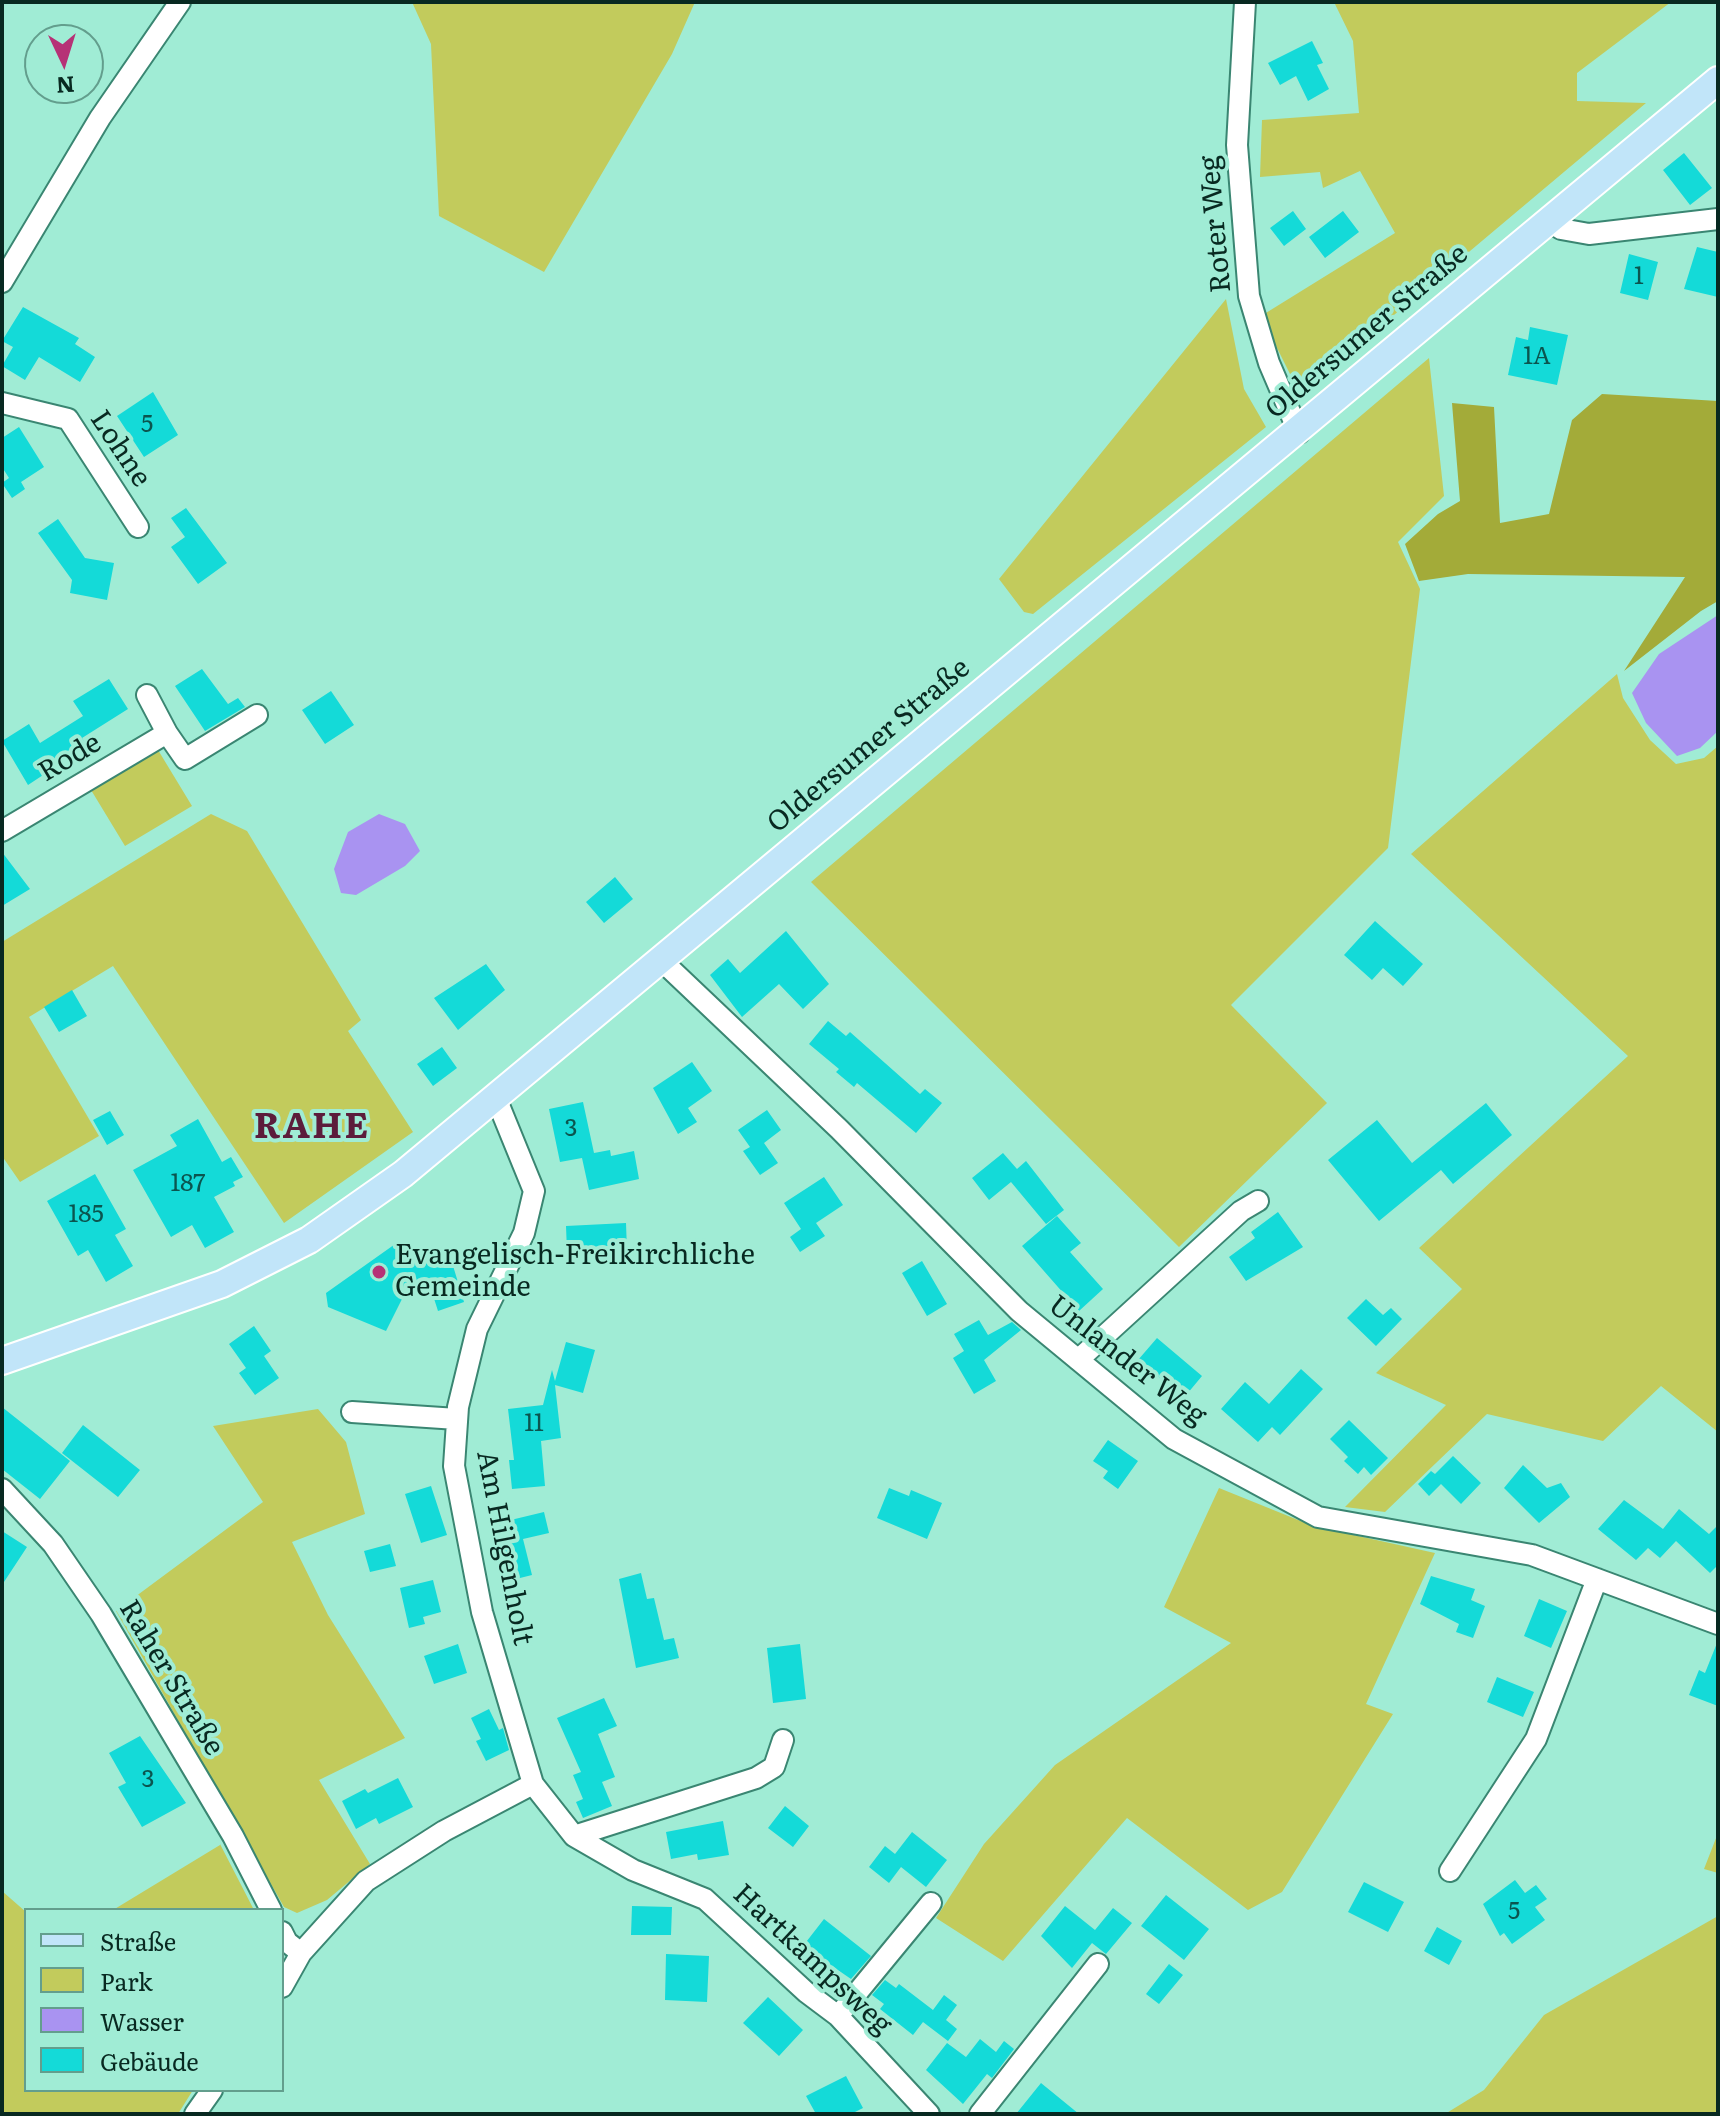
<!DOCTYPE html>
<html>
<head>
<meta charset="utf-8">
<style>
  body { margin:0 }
  #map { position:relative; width:1720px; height:2116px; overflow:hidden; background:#a0ecd5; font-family:Literata,serif }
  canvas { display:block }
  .frame { position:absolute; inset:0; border:4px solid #082921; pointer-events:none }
  .legend { position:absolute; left:24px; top:1908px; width:260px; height:184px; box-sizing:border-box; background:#a0ecd5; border:2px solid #639e8d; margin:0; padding:10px 14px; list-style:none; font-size:24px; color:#082921 }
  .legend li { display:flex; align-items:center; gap:16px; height:40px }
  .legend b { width:40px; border:2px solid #639e8d }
  .north { position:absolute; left:24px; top:24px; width:80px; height:80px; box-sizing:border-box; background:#a0ecd5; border:2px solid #639e8d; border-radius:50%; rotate:176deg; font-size:22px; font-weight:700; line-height:32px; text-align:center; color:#082921 }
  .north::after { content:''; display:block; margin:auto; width:28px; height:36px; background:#b63176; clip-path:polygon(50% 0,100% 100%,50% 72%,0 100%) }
</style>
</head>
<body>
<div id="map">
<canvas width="1720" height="2116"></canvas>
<div class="frame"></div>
<ul class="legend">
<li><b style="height:10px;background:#c1e5f9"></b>Straße</li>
<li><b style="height:22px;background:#c2cb5c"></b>Park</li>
<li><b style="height:22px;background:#a993f1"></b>Wasser</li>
<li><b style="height:22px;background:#14dad8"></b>Gebäude</li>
</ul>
<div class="north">N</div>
</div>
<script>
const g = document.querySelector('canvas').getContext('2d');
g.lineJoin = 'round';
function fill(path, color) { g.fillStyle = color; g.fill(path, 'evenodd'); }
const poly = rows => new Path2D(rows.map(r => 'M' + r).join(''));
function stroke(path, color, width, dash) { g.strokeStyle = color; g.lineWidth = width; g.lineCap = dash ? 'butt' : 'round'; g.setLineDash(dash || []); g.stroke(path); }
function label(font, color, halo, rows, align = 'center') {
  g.font = font + ' Literata,serif'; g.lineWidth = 8; g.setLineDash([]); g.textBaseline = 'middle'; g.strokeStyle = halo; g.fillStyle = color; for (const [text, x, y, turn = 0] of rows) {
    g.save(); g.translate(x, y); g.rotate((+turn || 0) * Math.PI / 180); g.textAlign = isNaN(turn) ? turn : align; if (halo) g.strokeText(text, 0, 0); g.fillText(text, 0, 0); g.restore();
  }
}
fill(poly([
  [412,2,695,2,672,54,544,272,439,216,431,44],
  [1334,2,1671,2,1577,73,1577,101,1646,103,1300,394,1261,316,1395,233,1360,171,1323,188,1320,172,1260,177,1262,120,1359,113,1353,41],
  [1226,299,1244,389,1266,427,1033,614,1024,612,999,579],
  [1429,358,1444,496,1398,542,1420,589,1388,848,1231,1005,1327,1103,1179,1247,811,882],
  [1617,674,1623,698,1650,740,1676,764,1704,758,1718,746,1718,1432,1661,1386,1603,1441,1487,1414,1385,1512,1345,1507,1446,1405,1376,1373,1462,1289,1419,1248,1628,1056,1411,854],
  [155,745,192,806,125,846,88,785],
  [211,814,247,831,361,1020,348,1031,413,1132,284,1223,113,966,29,1017,99,1136,20,1182,2,1156,2,942],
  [318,1409,346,1442,365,1514,292,1542,328,1615,405,1738,319,1780,370,1864,327,1900,297,1913,284,1907,116,1611,263,1502,213,1426],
  [1219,1488,1313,1526,1435,1553,1366,1704,1393,1714,1282,1892,1248,1910,1127,1818,1003,1961,936,1918,984,1844,1055,1765,1231,1643,1164,1607],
  [1718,1833,1718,1873,1704,1869],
  [220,1844,254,1910,113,1910,220,1845],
  [2,1891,26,1912,26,2090,193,2090,178,2114,2,2114],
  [1718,1916,1718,2114,1445,2114,1484,2090,1544,2015]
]), '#c2cb5c');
fill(poly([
  [1602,394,1718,401,1718,601,1701,611,1624,671,1685,577,1468,574,1419,581,1405,544,1438,514,1460,501,1452,403,1494,407,1500,523,1549,514,1572,420]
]), '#a3ab39');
fill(poly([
  [1718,615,1718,731,1700,748,1677,756,1646,723,1632,693,1659,654],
  [379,814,405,824,420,851,405,866,356,895,341,893,334,869,348,832]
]), '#a993f1');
fill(poly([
  [1312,41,1323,63,1317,65,1329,89,1308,101,1296,76,1280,85,1268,63],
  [1684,153,1712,188,1690,205,1663,170],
  [1293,211,1306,229,1284,246,1270,228],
  [1343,211,1359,232,1325,258,1309,237],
  [1697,247,1718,252,1718,297,1684,289],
  [1629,254,1658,262,1648,300,1620,293],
  [23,307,79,338,75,344,95,357,80,382,39,357,25,380,2,366,13,347,2,341],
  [1530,327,1568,335,1557,385,1508,375,1516,337,1528,340],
  [153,392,178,435,144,457,117,416],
  [19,427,44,467,21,482,25,489,12,498,2,483,9,478,2,467,2,438],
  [186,508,227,563,198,584,171,547,185,537,171,518],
  [58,519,85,558,114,563,107,600,70,593,72,580,38,533],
  [202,669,228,704,238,698,245,707,205,731,175,686],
  [109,679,128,709,82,738,87,746,28,785,2,741,29,724,40,743,83,716,73,701],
  [331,691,354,725,325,744,302,710],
  [2,852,30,889,2,906],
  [615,877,633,899,604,923,586,902],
  [1375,921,1423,964,1403,986,1383,968,1372,980,1344,955],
  [786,931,829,984,803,1009,779,984,742,1017,710,975,728,959,740,973],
  [486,964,505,990,458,1030,434,998],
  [72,990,87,1016,59,1032,44,1007],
  [828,1021,846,1036,850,1032,920,1094,925,1089,942,1103,916,1133,857,1083,854,1087,836,1072,839,1069,809,1044],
  [442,1047,457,1068,433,1086,417,1064],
  [692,1062,712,1091,688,1108,697,1122,678,1134,653,1088],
  [583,1102,594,1153,610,1150,611,1156,634,1151,639,1179,589,1190,582,1158,560,1162,549,1109],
  [1486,1103,1512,1135,1453,1184,1441,1170,1379,1221,1328,1160,1377,1120,1412,1163],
  [767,1110,781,1130,764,1143,778,1163,760,1175,743,1151,750,1147,738,1130],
  [110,1111,124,1135,107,1145,93,1120],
  [198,1119,222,1162,231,1157,243,1177,233,1182,235,1186,214,1197,234,1232,205,1248,192,1225,171,1237,133,1170,177,1146,170,1135],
  [1003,1153,1017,1169,1026,1161,1064,1210,1046,1224,1011,1182,989,1200,972,1178],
  [95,1174,126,1229,115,1235,133,1266,106,1282,88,1250,78,1256,47,1201],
  [824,1177,843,1205,816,1223,825,1236,800,1252,790,1237,801,1229,784,1203],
  [1278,1212,1303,1247,1246,1281,1229,1257,1255,1238,1251,1232],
  [1057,1216,1081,1243,1070,1252,1103,1289,1079,1311,1022,1246],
  [626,1223,627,1251,582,1255,582,1251,567,1252,566,1226],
  [398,1242,426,1254,447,1246,464,1302,438,1311,430,1286,405,1293,386,1331,328,1307,326,1293],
  [922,1261,947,1304,927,1316,902,1273],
  [1366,1299,1383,1315,1391,1308,1402,1319,1376,1346,1347,1318],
  [979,1320,988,1335,1012,1322,1021,1330,984,1360,996,1381,974,1394,953,1358,964,1351,954,1334],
  [254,1326,271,1351,264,1356,279,1378,255,1395,239,1373,246,1368,229,1344],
  [1157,1338,1202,1376,1187,1394,1171,1381,1168,1385,1138,1360],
  [566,1342,595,1350,583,1393,555,1385,561,1438,541,1441,545,1486,512,1489,509,1460,514,1460,508,1409,543,1405,552,1370,555,1381],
  [1301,1369,1323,1389,1280,1435,1272,1427,1258,1442,1221,1409,1245,1382,1269,1404],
  [2,1407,70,1461,40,1499,2,1469],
  [1349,1420,1388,1458,1371,1475,1364,1467,1358,1474,1344,1461,1348,1457,1330,1439],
  [83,1425,140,1470,118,1497,62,1453],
  [1108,1440,1138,1461,1118,1489,1103,1478,1108,1471,1093,1461],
  [1453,1456,1481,1483,1461,1504,1441,1484,1429,1496,1418,1484,1431,1471,1435,1474],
  [1523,1465,1547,1488,1561,1483,1570,1497,1539,1523,1504,1488],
  [431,1486,447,1535,421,1543,405,1494],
  [889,1488,909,1496,911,1490,942,1503,927,1539,877,1518],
  [1624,1500,1663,1529,1679,1509,1709,1534,1718,1525,1718,1565,1710,1573,1676,1541,1660,1558,1648,1548,1636,1560,1598,1529],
  [544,1512,549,1533,523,1539,532,1575,512,1580,505,1554,497,1556,490,1525],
  [2,1531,27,1547,2,1585],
  [390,1544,396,1566,370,1572,364,1551],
  [641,1573,647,1599,654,1598,664,1640,674,1638,679,1658,636,1668,619,1579],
  [1431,1576,1475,1589,1471,1600,1485,1606,1473,1638,1456,1632,1459,1624,1420,1604],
  [433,1580,441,1612,423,1617,425,1624,409,1628,400,1588],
  [1539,1599,1567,1611,1551,1648,1524,1636],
  [1717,1643,1718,1643,1718,1706,1689,1695,1699,1670,1705,1673],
  [458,1644,467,1673,434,1684,424,1656],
  [800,1644,806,1699,773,1703,767,1648],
  [1497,1677,1534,1692,1523,1717,1487,1702],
  [604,1698,617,1726,598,1734,615,1777,602,1782,612,1806,583,1818,576,1802,583,1799,573,1775,581,1772,557,1718],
  [489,1709,499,1730,503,1728,509,1750,486,1761,476,1741,481,1739,471,1718],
  [140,1736,186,1803,142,1827,118,1787,126,1783,109,1753],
  [398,1778,413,1807,379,1824,376,1818,356,1829,342,1801,365,1789,368,1793],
  [785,1806,809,1826,793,1847,768,1828],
  [723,1821,729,1855,698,1860,697,1854,671,1859,666,1832],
  [912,1832,947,1860,926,1887,901,1867,889,1883,869,1867,885,1846,895,1854],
  [1515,1880,1525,1893,1536,1885,1547,1899,1535,1907,1545,1920,1512,1944,1504,1933,1500,1936,1483,1904],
  [1364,1882,1404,1902,1388,1932,1348,1912],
  [1166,1895,1209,1929,1184,1960,1141,1926],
  [632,1906,672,1907,671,1935,631,1935],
  [1065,1906,1095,1930,1113,1908,1132,1923,1106,1954,1092,1943,1072,1968,1041,1936],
  [824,1919,871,1956,851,1979,803,1946],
  [1437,1927,1462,1941,1449,1965,1424,1951],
  [666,1954,709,1956,707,2002,665,2000],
  [1169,1964,1183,1975,1159,2004,1146,1994],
  [885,1980,896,1988,899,1984,933,2010,944,1995,957,2005,946,2020,957,2029,948,2041,923,2022,913,2035,880,2009,884,2004,872,1995],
  [768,1997,803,2030,779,2056,743,2023],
  [980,2039,996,2052,1004,2041,1014,2049,992,2078,987,2074,963,2104,926,2070,947,2043,966,2057],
  [846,2076,863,2108,851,2114,816,2114,806,2096],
  [1041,2083,1079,2114,1016,2114]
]), '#14dad8');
const minor = poly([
  [1245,2,1237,145,1249,296,1269,363,1299,433],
  [1550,222,1561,229,1589,234,1718,219],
  [2,282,100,118,180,2],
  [2,403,68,419,138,527],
  [147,695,167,733],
  [2,831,167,733,185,759,257,715],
  [662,961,839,1129,1019,1311,1174,1439,1318,1517,1532,1555,1718,1624],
  [496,1098,534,1191,524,1233,477,1329,458,1407,454,1466,482,1612,533,1784,574,1836,633,1870,705,1899,806,1992,838,2016,929,2114],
  [1078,1360,1241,1211,1258,1201],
  [352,1412,457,1419],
  [2,1489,53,1544,101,1614,233,1836,271,1910],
  [574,1836,756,1778,774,1767,783,1740],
  [1450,1871,1536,1739,1597,1579],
  [282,1932,287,1942,301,1953,282,1987],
  [301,1953,366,1881,444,1831,533,1784],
  [838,2016,931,1903],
  [195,2114,212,2090],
  [980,2114,1098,1964]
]);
const major = poly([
  [2,1361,222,1284,309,1240,403,1174,1718,80]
]);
stroke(minor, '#3a8672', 24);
stroke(major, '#fff', 30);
stroke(minor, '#fff', 20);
stroke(major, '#c1e5f9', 26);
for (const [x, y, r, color] of [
  [379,1272,8,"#b63176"]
]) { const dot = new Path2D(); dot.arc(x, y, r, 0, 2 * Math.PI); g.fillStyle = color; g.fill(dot); stroke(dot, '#a0ecd5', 3); }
label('24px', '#0b554f', null, [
  ["1",1639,277],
  ["1A",1537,357],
  ["5",147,425],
  ["3",571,1129],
  ["187",188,1184],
  ["185",86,1215],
  ["11",534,1424],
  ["3",148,1780],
  ["5",1514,1912]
]);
label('28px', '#082921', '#a0ecd5', [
  ["Roter Weg",1216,224,-95],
  ["Oldersumer Straße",1367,332,-40],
  ["Lohne",120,449,56],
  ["Oldersumer Straße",869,746,-40],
  ["Rode",70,758,-31],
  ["Unlander Weg",1127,1361,38],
  ["Am Hilgenholt",504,1548,79],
  ["Raher Straße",171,1678,59],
  ["Hartkampsweg",812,1960,43]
]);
label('28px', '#082921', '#a0ecd5', [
  ["Evangelisch-Freikirchliche",395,1256],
  ["Gemeinde",395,1288]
], 'left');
g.letterSpacing = '2px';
label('bold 36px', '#5c1c3b', '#a0ecd5', [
  ["RAHE",312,1127]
]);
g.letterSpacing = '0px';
</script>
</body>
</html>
